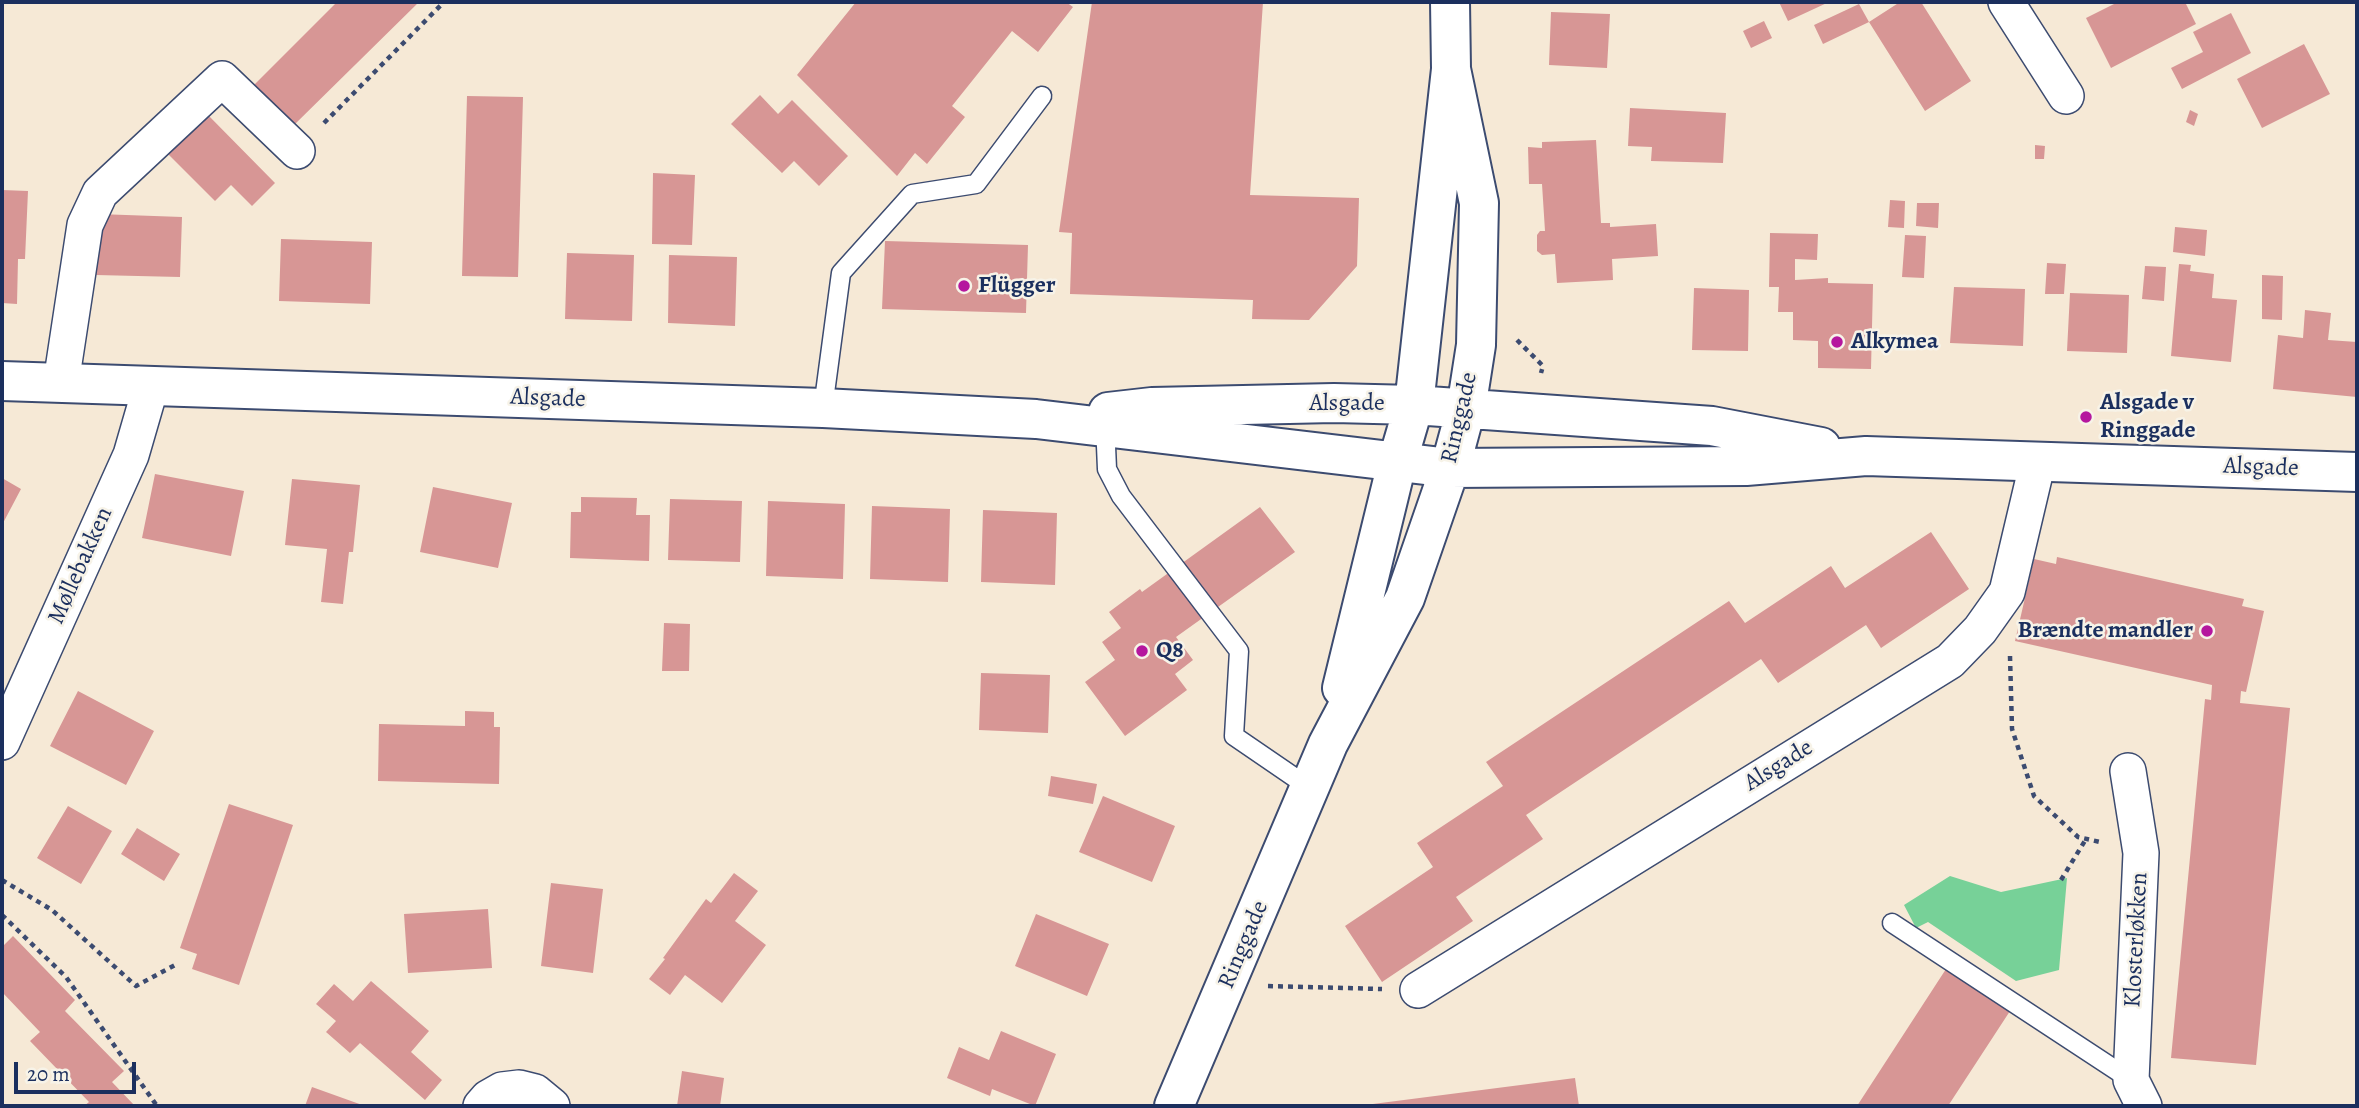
<!DOCTYPE html>
<html>
<head>
<meta charset="utf-8">
<style>
  body { margin:0 }
  #map { position:relative; width:2359px; height:1108px; overflow:hidden; background:#f6e9d6; font-family:Alegreya,serif }
  canvas { display:block }
  .frame { position:absolute; inset:0; border:4px solid #1b2f5e; pointer-events:none }
  .scale { position:absolute; left:14px; top:1062px; width:122px; height:32px; box-sizing:border-box; border:4px solid #1b2f5e; border-top:0; padding-left:9px; font-size:21px; line-height:24px; white-space:nowrap; color:#1b2f5e; -webkit-text-stroke:5px #f7f3e8; paint-order:stroke }
</style>
</head>
<body>
<div id="map">
<canvas width="2359" height="1108"></canvas>
<div class="frame"></div>
<div class="scale">20 m</div>
</div>
<script>
const g = document.querySelector('canvas').getContext('2d');
g.lineJoin = 'round';
function fill(path, color) { g.fillStyle = color; g.fill(path, 'evenodd'); }
const poly = rows => new Path2D(rows.map(r => 'M' + r).join(''));
function stroke(path, color, width, dash) { g.strokeStyle = color; g.lineWidth = width; g.lineCap = dash ? 'butt' : 'round'; g.setLineDash(dash || []); g.stroke(path); }
function label(font, color, halo, rows, align = 'center') {
  g.font = font + ' Alegreya,serif'; g.lineWidth = 5; g.setLineDash([]); g.textBaseline = 'middle'; g.strokeStyle = halo; g.fillStyle = color; for (const [text, x, y, turn = 0] of rows) {
    g.save(); g.translate(x, y); g.rotate((+turn || 0) * Math.PI / 180); g.textAlign = isNaN(turn) ? turn : align; if (halo) g.strokeText(text, 0, 0); g.fillText(text, 0, 0); g.restore();
  }
}
fill(poly([
  [1950,876,2001,892,2067,878,2059,970,2016,981,1928,922,1916,928,1904,905]
]), '#77d198');
fill(poly([
  [337,2,419,2,293,126,253,86],
  [856,2,1066,2,1073,7,1038,52,1012,31,952,106,965,117,927,164,915,153,897,176,797,75],
  [1092,2,1263,2,1250,195,1359,198,1357,266,1309,320,1252,319,1253,300,1070,294,1072,233,1059,232],
  [1779,2,1829,2,1788,21],
  [1900,2,1921,2,1971,81,1925,111,1869,22,1823,44,1814,25,1859,4,1869,22],
  [2118,2,2185,2,2196,24,2111,68,2086,18],
  [1551,12,1610,14,1607,68,1549,65],
  [2231,13,2251,53,2182,89,2171,68,2203,52,2193,32],
  [1764,21,1772,38,1751,48,1743,31],
  [2304,44,2330,94,2262,128,2237,79],
  [760,95,778,114,792,100,848,156,819,186,794,161,782,173,731,124],
  [467,96,523,97,518,277,462,276],
  [1630,108,1726,113,1723,163,1651,161,1652,147,1628,146],
  [2190,110,2198,114,2194,126,2186,122],
  [208,115,275,183,252,206,231,185,215,201,168,154],
  [1596,140,1601,223,1610,223,1610,227,1656,224,1658,256,1612,259,1613,280,1557,283,1555,254,1542,255,1537,251,1537,235,1540,231,1545,231,1542,184,1529,184,1528,147,1542,148,1542,142],
  [2035,145,2045,146,2044,159,2035,159],
  [653,173,695,175,692,245,652,244],
  [2,190,28,191,25,259,18,259,17,304,2,303],
  [1890,200,1905,201,1904,228,1888,227],
  [1917,203,1939,203,1938,228,1916,226],
  [98,214,182,217,180,277,96,275],
  [2175,227,2207,230,2205,256,2173,252],
  [1770,233,1818,234,1817,260,1795,259,1795,280,1828,278,1828,283,1873,284,1871,369,1818,368,1818,341,1793,340,1793,312,1778,312,1779,287,1769,287],
  [1905,235,1926,236,1924,278,1902,277],
  [281,239,372,242,370,304,279,301],
  [885,241,1028,245,1026,313,882,309],
  [567,253,634,255,632,321,565,319],
  [669,255,737,257,735,326,668,323],
  [2047,263,2066,264,2064,294,2045,294],
  [2179,264,2191,265,2190,271,2214,274,2212,298,2237,300,2231,362,2171,356],
  [2145,266,2166,267,2164,301,2142,299],
  [2262,275,2283,276,2282,320,2262,319],
  [1954,287,2025,289,2023,346,1950,343],
  [1694,288,1749,290,1748,351,1692,350],
  [2070,293,2129,295,2127,353,2067,351],
  [2305,310,2331,313,2328,340,2357,342,2357,397,2273,389,2278,335,2303,338],
  [155,474,244,491,231,556,142,538],
  [2,478,21,489,2,525],
  [292,479,360,485,353,552,349,552,343,604,321,602,327,549,285,545],
  [433,487,512,503,498,568,420,552],
  [581,497,637,498,636,515,650,515,649,561,570,558,571,512,581,512],
  [670,499,742,501,740,562,668,560],
  [768,501,845,504,843,579,766,576],
  [872,506,950,509,948,582,870,579],
  [1260,507,1295,552,1176,637,1193,660,1175,674,1187,690,1125,736,1085,682,1115,660,1102,642,1121,628,1109,612,1140,589,1142,592],
  [983,510,1057,513,1055,585,981,582],
  [1931,532,1969,589,1881,648,1866,625,1778,683,1761,659,1526,815,1543,839,1456,897,1473,921,1382,982,1345,926,1433,867,1417,843,1503,786,1486,762,1729,601,1745,623,1831,566,1845,588],
  [2057,557,2244,599,2242,606,2264,611,2246,692,2241,691,2240,703,2290,708,2256,1065,2171,1058,2205,699,2211,700,2212,685,2015,641,2034,559,2056,564],
  [664,623,690,624,689,671,662,671],
  [981,673,1050,675,1048,733,979,730],
  [78,691,154,731,126,785,50,746],
  [465,711,494,712,494,727,500,727,499,784,378,781,379,724,465,726],
  [1051,776,1097,784,1093,804,1048,796],
  [1103,796,1175,826,1152,882,1079,852],
  [229,804,293,825,239,985,192,969,197,954,180,948],
  [68,806,112,831,81,884,37,858],
  [137,828,180,854,164,881,121,854],
  [734,873,758,891,735,921,766,945,722,1003,685,975,670,995,649,979,665,959,663,958,706,899,711,903],
  [551,883,603,889,593,973,541,966],
  [488,909,492,968,408,973,404,914],
  [1036,914,1109,944,1087,996,1015,966],
  [13,936,75,1000,65,1011,124,1071,112,1082,135,1106,84,1106,89,1102,30,1041,40,1032,2,992,2,947],
  [1946,969,2010,1011,1948,1106,1857,1106],
  [371,981,429,1031,411,1052,442,1080,425,1100,360,1043,350,1053,326,1032,336,1021,316,1004,334,984,353,1001],
  [1001,1031,1056,1054,1035,1106,992,1089,990,1096,947,1078,959,1047,989,1060],
  [682,1071,724,1078,720,1106,677,1106],
  [1575,1078,1579,1106,1365,1106,1365,1105],
  [312,1087,365,1106,305,1106]
]), '#d79695');
const service = poly([
  [823,408,841,273,912,194,976,184,1042,96],
  [1105,423,1107,469,1121,496,1239,651,1234,736,1310,788],
  [1892,923,2131,1080]
]);
const minor = poly([
  [2006,2,2066,96],
  [61,383,85,225,100,193,222,79,297,151],
  [2,742,131,455,151,386],
  [2128,771,2141,853,2131,1080,2144,1106],
  [1418,990,1950,661,1980,630,2007,592,2038,461],
  [481,1106,488,1098,502,1090,519,1088,535,1092,552,1106]
]);
const tertiary = poly([
  [2,381,823,408,1036,419,1450,468,1746,466,1866,456,2357,472],
  [1108,412,1152,407,1334,403,1414,405,1712,426,1821,447],
  [1342,688,1397,463,1414,405,1451,69,1450,2],
  [1174,1106,1328,744,1405,598,1450,468,1466,409,1476,345,1479,203,1451,69]
]);
stroke(service, '#3c4b70', 21);
stroke(minor, '#3c4b70', 38);
stroke(tertiary, '#3c4b70', 42);
stroke(poly([
  [324,123,444,2],
  [1517,340,1543,366,1541,373],
  [2010,656,2012,729,2034,796,2078,837,2100,842],
  [2,880,52,910,136,986,175,965],
  [2061,880,2086,839],
  [2,915,66,977,157,1106],
  [1268,986,1382,989]
]), '#3c4b70', 4.5, [5, 5]);
stroke(service, '#fff', 18);
stroke(minor, '#fff', 35);
stroke(tertiary, '#fff', 38);
for (const [x, y, r, color] of [
  [964,286,7,"#b5179e"],
  [1837,342,7,"#b5179e"],
  [2086,417,7,"#b5179e"],
  [2207,631,7,"#b5179e"],
  [1142,651,7,"#b5179e"]
]) { const dot = new Path2D(); dot.arc(x, y, r, 0, 2 * Math.PI); g.fillStyle = color; g.fill(dot); stroke(dot, '#f7f3e8', 2.5); }
label('bold 24px', '#1b2f5e', '#f7f3e8', [
  ["Flügger",978,286],
  ["Alkymea",1851,342],
  ["Alsgade v",2100,403],
  ["Ringgade",2100,431],
  ["Brændte mandler",2193,631,"right"],
  ["Q8",1156,651]
], 'left');
label('24px', '#1b2f5e', '#f7f3e8', [
  ["Alsgade",548,399,2],
  ["Alsgade",1347,404],
  ["Ringgade",1460,418,-77],
  ["Alsgade",2261,468,2],
  ["Møllebakken",81,566,-66],
  ["Alsgade",1779,766,-32],
  ["Klosterløkken",2137,940,-87],
  ["Ringgade",1244,945,-67]
]);
</script>
</body>
</html>
